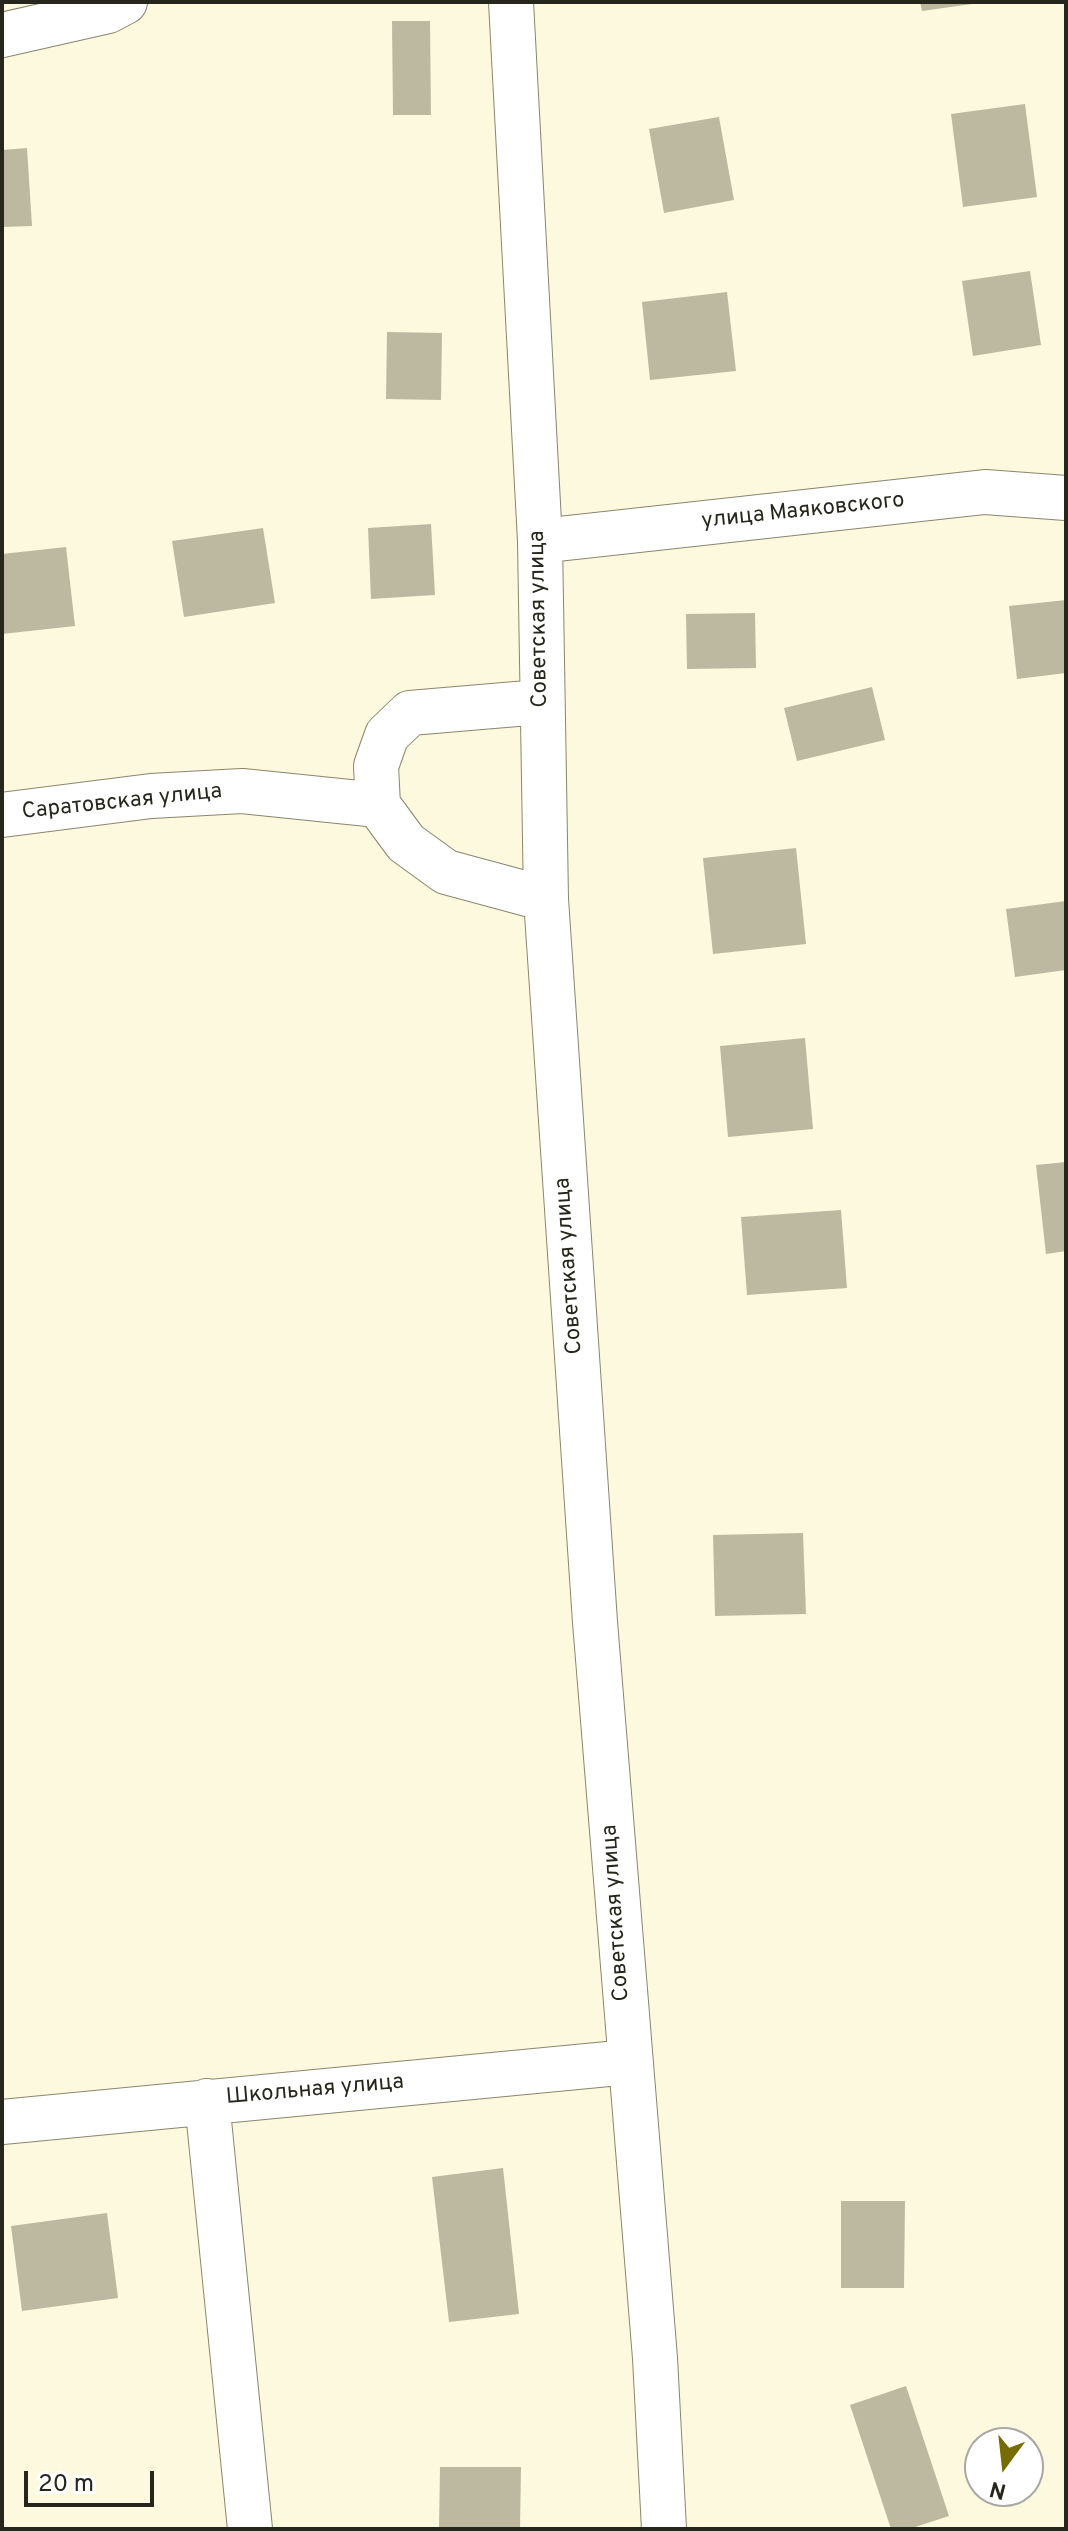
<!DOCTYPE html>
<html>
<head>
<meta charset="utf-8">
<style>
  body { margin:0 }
  #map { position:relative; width:1068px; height:2531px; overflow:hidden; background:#fcf9de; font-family:Overpass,sans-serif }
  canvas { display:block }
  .frame { position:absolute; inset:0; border:4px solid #27261c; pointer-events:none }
  .north { position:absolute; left:964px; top:2427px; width:80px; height:80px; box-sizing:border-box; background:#fff; border:2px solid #a9a8a4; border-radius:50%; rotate:195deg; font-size:22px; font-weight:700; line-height:32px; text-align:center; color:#27261c }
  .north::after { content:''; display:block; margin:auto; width:28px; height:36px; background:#776b05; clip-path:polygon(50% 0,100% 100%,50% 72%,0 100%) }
  .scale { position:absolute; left:24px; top:2471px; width:130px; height:36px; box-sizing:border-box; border:4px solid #27261c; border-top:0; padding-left:10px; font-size:24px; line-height:28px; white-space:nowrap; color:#27261c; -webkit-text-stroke:6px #fff; paint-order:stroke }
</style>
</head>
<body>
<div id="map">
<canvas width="1068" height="2531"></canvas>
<div class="frame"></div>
<div class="north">N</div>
<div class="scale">20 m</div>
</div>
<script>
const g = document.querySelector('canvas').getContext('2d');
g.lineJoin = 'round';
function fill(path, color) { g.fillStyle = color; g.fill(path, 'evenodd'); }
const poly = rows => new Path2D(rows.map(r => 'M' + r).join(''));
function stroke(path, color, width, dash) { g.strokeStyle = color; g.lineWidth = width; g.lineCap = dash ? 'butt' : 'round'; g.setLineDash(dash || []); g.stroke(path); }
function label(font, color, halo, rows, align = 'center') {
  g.font = font + ' Overpass,sans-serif'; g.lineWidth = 7; g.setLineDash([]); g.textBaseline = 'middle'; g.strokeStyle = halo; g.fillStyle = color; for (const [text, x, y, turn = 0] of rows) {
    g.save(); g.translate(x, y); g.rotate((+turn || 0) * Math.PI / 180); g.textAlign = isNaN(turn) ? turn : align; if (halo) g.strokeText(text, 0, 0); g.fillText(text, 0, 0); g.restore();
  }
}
fill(poly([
  [920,2,972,2,972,4,922,11],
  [392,21,430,21,431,115,393,115],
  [1025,104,1037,197,963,207,951,114],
  [719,117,734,200,664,213,649,129],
  [27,148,32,226,2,227,2,150],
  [1030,271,1041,345,973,356,962,281],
  [727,292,736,371,650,380,642,302],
  [387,332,442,333,441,400,386,399],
  [431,524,435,595,371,599,368,528],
  [263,528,275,603,184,617,172,541],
  [66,547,75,626,2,634,2,554],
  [1066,600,1066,673,1017,679,1009,606],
  [755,613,756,668,687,669,686,614],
  [872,687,885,740,797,761,784,708],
  [796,848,806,944,713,954,703,858],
  [1066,901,1066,970,1015,977,1006,909],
  [805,1038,813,1129,728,1137,720,1046],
  [1066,1162,1066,1251,1046,1254,1036,1165],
  [841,1210,847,1288,747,1295,741,1217],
  [803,1533,806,1614,715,1616,713,1535],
  [503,2168,519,2314,449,2322,432,2177],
  [841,2201,905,2201,904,2288,841,2288],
  [107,2213,118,2298,22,2311,11,2226],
  [906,2386,949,2516,909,2529,891,2529,850,2405],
  [440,2467,521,2467,520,2529,439,2529]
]), '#bcb9a0');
const minor = poly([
  [511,2,540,541,546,899,595,1622,655,2358,664,2529],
  [2,35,108,11,125,2],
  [540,541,985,492,1066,498],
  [378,805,376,766,387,735,410,713,540,702],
  [2,815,151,796,242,791,378,805,406,843,446,872,546,899],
  [207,2101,250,2529],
  [2,2122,629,2062]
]);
stroke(minor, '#89866e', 46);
stroke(minor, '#fff', 44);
label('22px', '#27261c', '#fff', [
  ["улица Маяковского",803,512,-6],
  ["Советская улица",540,619,-91],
  ["Саратовская улица",122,803,-6],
  ["Советская улица",570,1266,-94],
  ["Советская улица",617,1913,-94],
  ["Школьная улица",315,2091,-5]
]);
</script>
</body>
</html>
